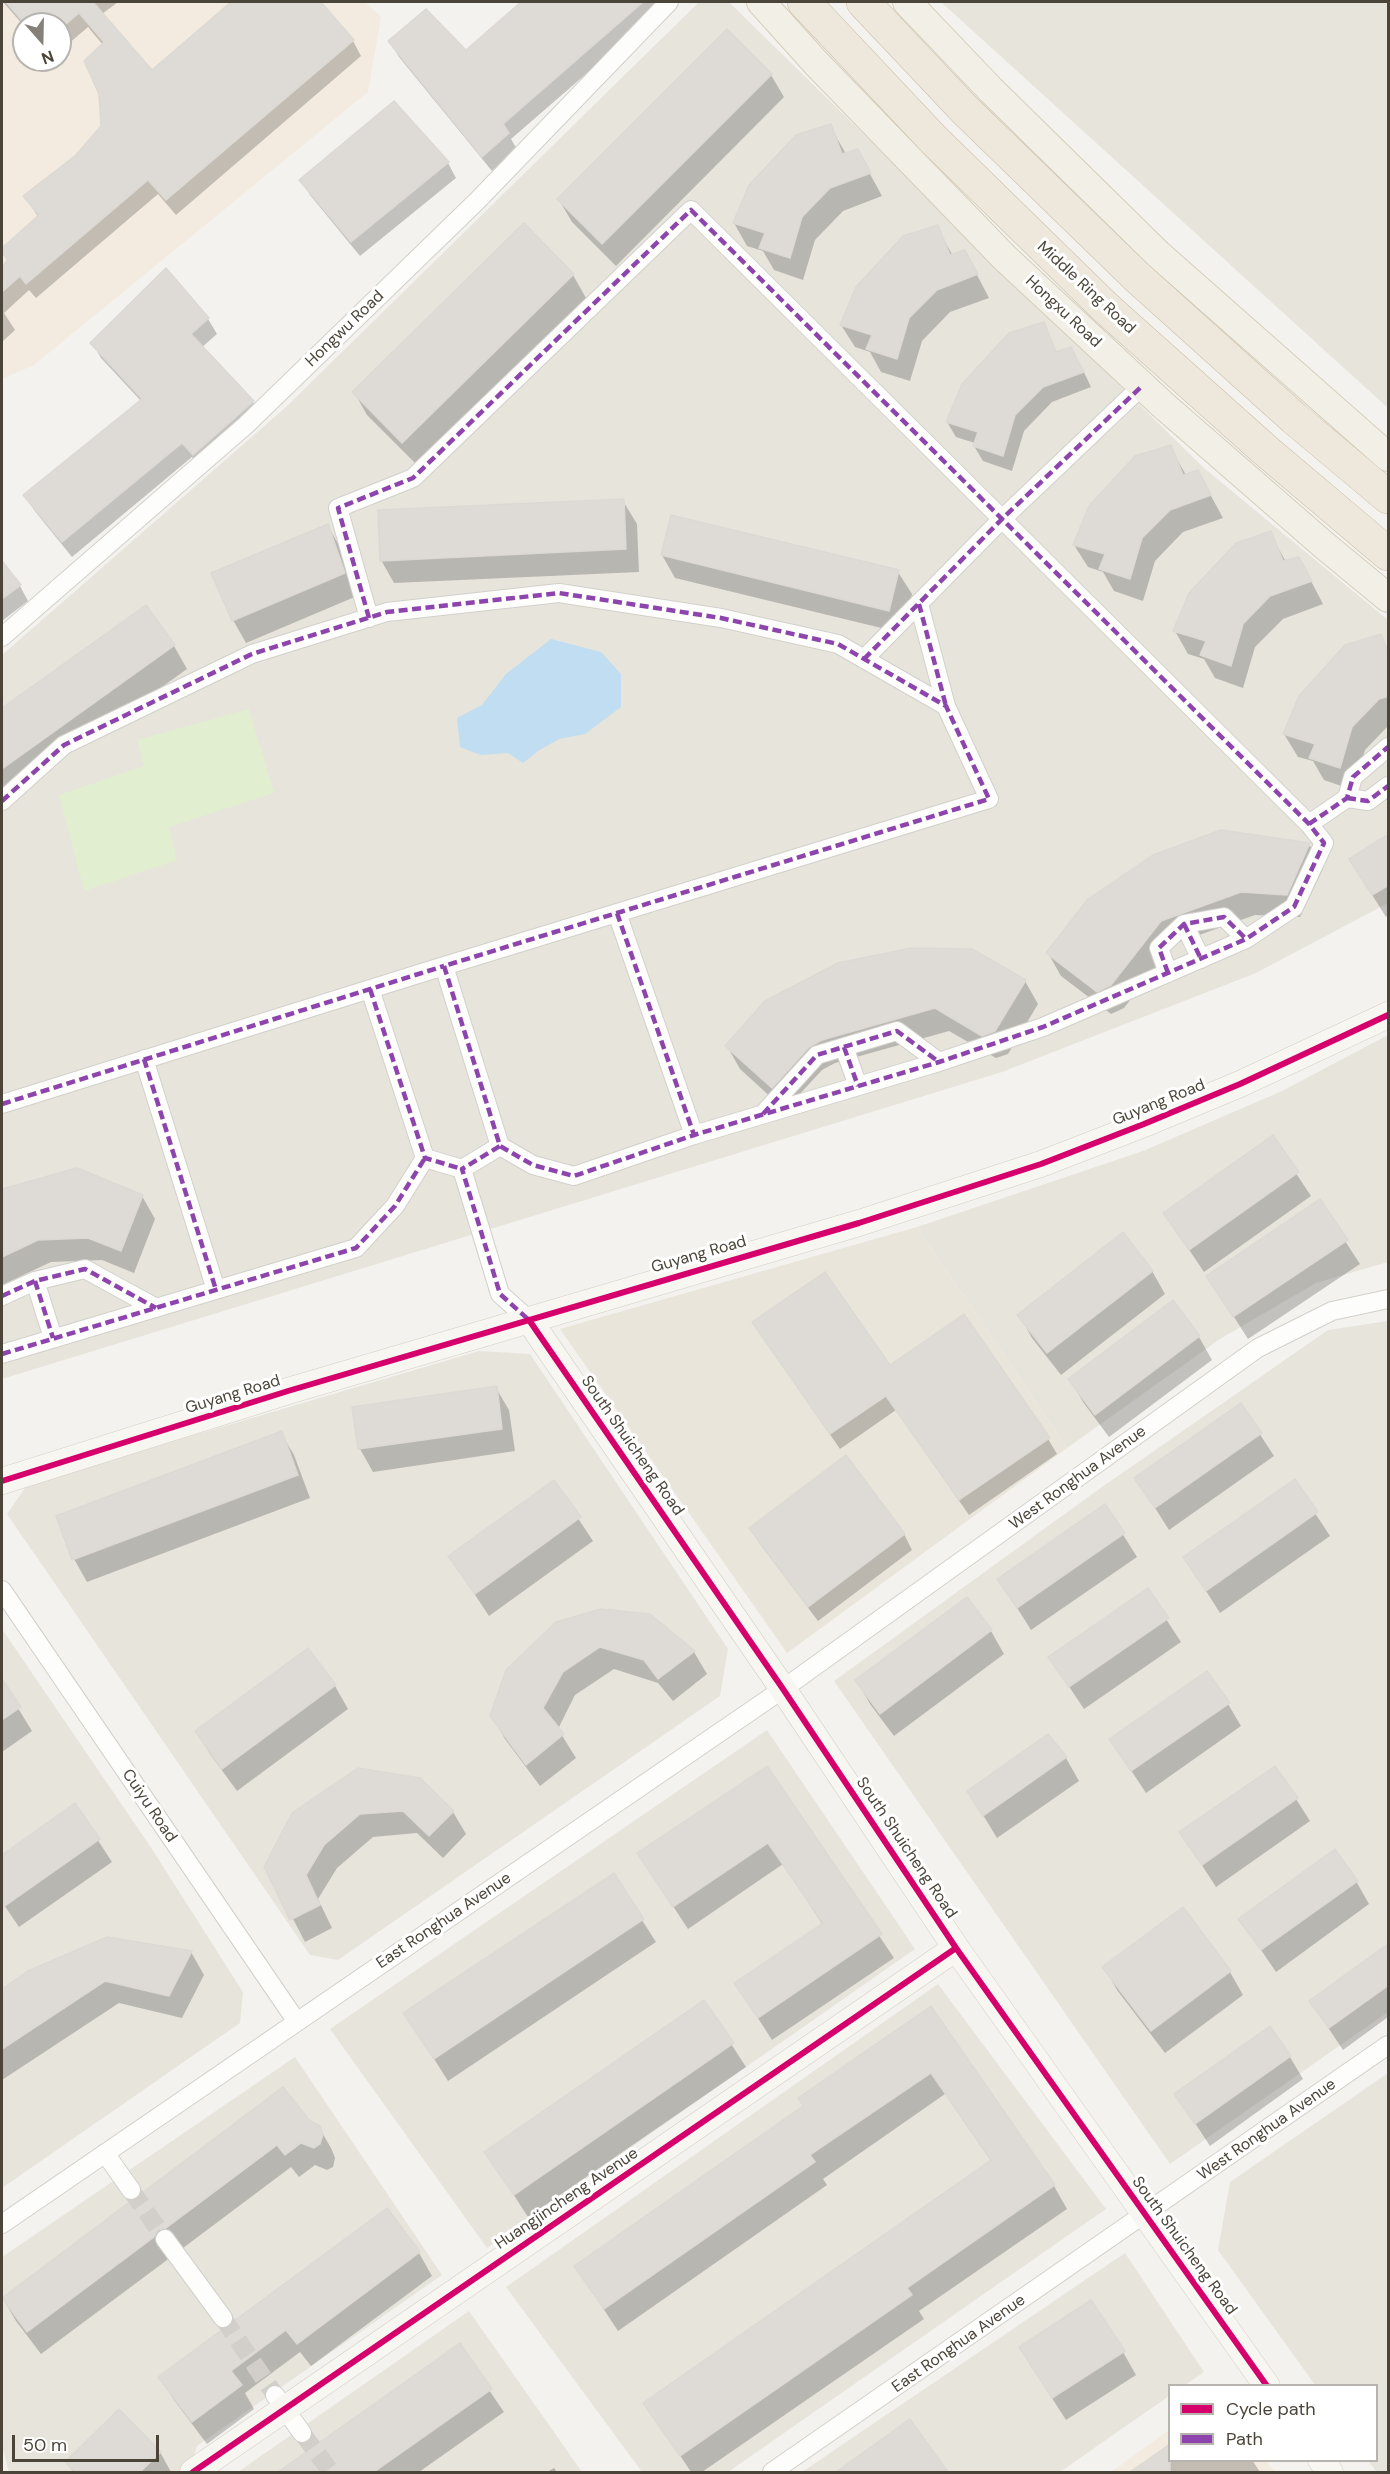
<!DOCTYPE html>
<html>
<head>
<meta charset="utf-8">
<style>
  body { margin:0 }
  #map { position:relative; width:1390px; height:2474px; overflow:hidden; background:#f4f2ee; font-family:"DM Sans",sans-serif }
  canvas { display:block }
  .frame { position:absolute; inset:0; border:3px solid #4b4439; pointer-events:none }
  .legend { position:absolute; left:1168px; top:2384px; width:210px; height:78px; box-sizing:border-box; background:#fff; border:2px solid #b7b4b0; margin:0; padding:8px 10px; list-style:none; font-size:18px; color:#4b4439 }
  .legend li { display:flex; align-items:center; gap:12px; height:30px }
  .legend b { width:30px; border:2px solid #b7b4b0 }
  .north { position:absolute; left:12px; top:12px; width:60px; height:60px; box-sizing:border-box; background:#fff; border:2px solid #b7b4b0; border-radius:50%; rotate:160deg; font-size:16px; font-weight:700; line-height:24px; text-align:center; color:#4b4439 }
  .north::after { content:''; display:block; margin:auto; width:21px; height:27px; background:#868178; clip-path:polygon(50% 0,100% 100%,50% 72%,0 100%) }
  .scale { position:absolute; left:12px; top:2435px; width:147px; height:27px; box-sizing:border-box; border:3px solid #4b4439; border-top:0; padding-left:8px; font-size:18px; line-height:21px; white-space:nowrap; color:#4b4439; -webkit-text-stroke:4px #fff; paint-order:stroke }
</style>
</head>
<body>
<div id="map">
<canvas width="1390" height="2474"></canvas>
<div class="frame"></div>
<ul class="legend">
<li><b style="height:8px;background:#d6006c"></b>Cycle path</li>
<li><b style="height:8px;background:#8e44ad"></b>Path</li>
</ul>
<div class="north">N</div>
<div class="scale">50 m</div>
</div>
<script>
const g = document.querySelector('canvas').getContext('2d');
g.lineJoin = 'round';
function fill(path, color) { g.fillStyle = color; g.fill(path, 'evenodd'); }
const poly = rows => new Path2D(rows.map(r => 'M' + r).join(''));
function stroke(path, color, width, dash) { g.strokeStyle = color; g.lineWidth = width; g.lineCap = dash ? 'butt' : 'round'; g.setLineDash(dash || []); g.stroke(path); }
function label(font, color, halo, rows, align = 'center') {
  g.font = font + ' "DM Sans",sans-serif'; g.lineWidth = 6; g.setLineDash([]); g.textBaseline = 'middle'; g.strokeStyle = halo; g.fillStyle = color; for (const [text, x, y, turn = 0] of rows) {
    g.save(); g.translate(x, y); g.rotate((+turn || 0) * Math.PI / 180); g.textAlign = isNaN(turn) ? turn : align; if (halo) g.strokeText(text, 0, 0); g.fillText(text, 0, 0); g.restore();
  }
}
fill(poly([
  [699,2,729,2,1204,468,1388,620,1388,903,1256,973,1002,1072,2,1379,2,655,286,407],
  [941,2,1388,2,1388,409,1388,408],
  [1388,1035,1388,1262,1316,1283,1220,1339,1067,1448,917,1227,1143,1151,1282,1091],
  [1388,1321,1388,2012,1170,2164,834,1681,1102,1487,1328,1330],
  [479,1351,530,1354,728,1649,720,1696,338,1960,310,1955,7,1514,28,1484],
  [2,1629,152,1849,243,1992,240,2023,2,2188],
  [767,1730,915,1949,487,2248,330,2029],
  [938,1984,1106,2209,728,2472,642,2472,506,2287],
  [295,2057,442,2275,197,2446,189,2472,9,2472,2,2446,2,2257],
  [1388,2073,1388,2472,1377,2472,1368,2461,1376,2460,1376,2386,1315,2385,1218,2250,1230,2182],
  [1125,2253,1204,2372,1185,2385,1170,2386,1169,2396,1060,2472,802,2472],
  [469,2311,582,2472,238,2472]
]), '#e7e4dc');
fill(poly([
  [2,2,365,2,381,17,368,92,34,365,2,379],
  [24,24,60,24,60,60,24,60],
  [1169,2430,1170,2460,1266,2461,1275,2472,1111,2472]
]), '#f3ebdf');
fill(poly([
  [917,1227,1067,1448,787,1653,560,1329]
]), '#eae5da');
fill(poly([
  [249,709,274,793,169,827,177,860,84,891,59,795,144,766,137,740]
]), '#e1eecf');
fill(poly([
  [551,639,601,652,621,674,621,707,585,734,559,739,538,751,523,763,508,753,481,755,460,747,457,718,482,705,506,674]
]), '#c0ddf1');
fill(poly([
  [3,2,118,2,102,14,152,72,234,2,319,2,353,41,361,56,176,215,158,194,36,298,29,290,4,313,15,330,2,342,2,268,8,262,2,250,39,218,25,197,77,156,103,127,103,45,88,27,60,51,60,24,24,26],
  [524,2,669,2,511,139,517,149,492,171,399,57,390,41,466,52],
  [771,75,784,97,616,266,572,222,559,200],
  [830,126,846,154,857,150,882,196,843,211,815,240,803,280,774,270,763,251,747,246,734,223],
  [448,163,456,178,360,256,310,195,301,180],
  [524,226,573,275,586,298,416,464,367,415,354,392],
  [937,227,953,256,965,252,989,298,950,312,922,341,910,381,881,372,870,352,855,347,841,325],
  [166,271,208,319,217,334,201,348,253,402,262,417,203,469,192,457,72,557,34,510,25,495,141,401,101,358,92,343],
  [1043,324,1057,353,1080,364,1091,387,1052,402,1024,431,1012,471,983,461,974,446,975,443,956,437,947,422],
  [1170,447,1186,475,1198,472,1223,518,1183,532,1155,561,1143,601,1114,591,1103,572,1088,567,1074,545],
  [623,501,637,524,639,572,394,583,381,560],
  [328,526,341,549,357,596,246,643,233,620],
  [1270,533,1286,562,1311,581,1323,604,1283,619,1255,647,1243,688,1215,678,1204,659,1188,654,1175,631],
  [662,555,898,572,912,594,902,633,675,578],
  [2,564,20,586,28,601,2,621],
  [145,607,174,646,187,669,2,801,2,710],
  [1380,636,1388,650,1388,726,1365,750,1353,790,1324,780,1313,761,1298,757,1284,734],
  [1221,832,1310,846,1323,869,1300,917,1255,915,1174,944,1124,1008,1111,1014,1061,976,1048,953],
  [1388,836,1388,915,1386,917,1364,882],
  [1025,981,1038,1004,1008,1054,996,1058,949,1031,835,1063,822,1070,785,1110,740,1069,727,1046],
  [1272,1137,1311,1196,1204,1272,1165,1214],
  [76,1170,142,1196,155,1219,134,1273,102,1260,51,1262,2,1285,2,1191],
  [1319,1201,1360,1264,1248,1339,1208,1276],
  [1152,1271,1165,1294,1061,1375,1032,1338,1019,1315],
  [1172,1302,1199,1337,1212,1360,1109,1437,1083,1402,1070,1379],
  [754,1323,890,1367,1048,1439,1057,1454,969,1515,896,1410,840,1449],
  [496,1388,509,1410,515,1451,373,1472,360,1449],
  [1241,1405,1274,1456,1169,1530,1136,1478],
  [281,1433,294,1455,310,1498,87,1582,74,1559,58,1517],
  [1294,1481,1330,1536,1220,1613,1185,1558],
  [554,1482,593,1541,489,1616,450,1557],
  [1105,1506,1137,1557,1031,1630,999,1579],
  [751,1528,904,1534,912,1550,818,1621,760,1544],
  [1147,1590,1181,1642,1084,1709,1050,1658],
  [967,1599,991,1631,1004,1654,894,1736,870,1704,857,1681],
  [557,1623,694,1652,707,1674,673,1701,658,1683,614,1669,575,1695,558,1729,576,1758,540,1786,505,1739,492,1716],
  [308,1651,335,1686,348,1709,237,1791,210,1754,197,1732],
  [2,1682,32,1731,2,1752],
  [1228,1704,1241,1726,1146,1793,1111,1740],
  [1048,1736,1066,1758,1079,1781,997,1838,969,1792],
  [767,1768,894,1958,772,2040,736,1984,823,1925,783,1864,688,1929,639,1854],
  [358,1770,453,1812,466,1834,443,1858,417,1833,373,1837,337,1868,318,1899,332,1928,305,1942,266,1867],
  [1296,1799,1310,1821,1216,1887,1181,1833],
  [75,1805,112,1862,19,1927,2,1902,2,1856],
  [613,1875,656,1942,448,2081,405,2013],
  [1356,1881,1369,1904,1276,1972,1240,1919],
  [1183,1909,1230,1972,1243,1995,1165,2053,1117,1990,1104,1967],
  [1388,1945,1388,2017,1343,2050,1311,2002],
  [191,1952,204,1975,182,2018,119,2003,2,2080,2,1991,29,1972],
  [704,2002,746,2067,528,2217,486,2152],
  [931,2008,1054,2186,1067,2209,919,2311,924,2319,702,2472,691,2472,645,2403,991,2161,945,2094,823,2179,827,2185,618,2331,576,2267,804,2107],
  [1290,2057,1303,2079,1210,2146,1176,2094],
  [309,2122,319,2127,332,2150,335,2158,333,2167,327,2170,315,2165,299,2177,291,2167,179,2251,171,2253,167,2260,41,2354,16,2321,3,2299],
  [386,2210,419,2253,432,2276,311,2366,300,2352,245,2393,254,2409,207,2444,174,2400,160,2377,231,2328],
  [459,2346,504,2412,419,2472,281,2472],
  [1123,2352,1136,2375,1066,2420,1034,2370],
  [909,2421,946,2472,850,2472,847,2466],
  [1170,2446,1170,2460,1252,2460,1260,2472,1132,2472],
  [160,2452,171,2472,73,2472,67,2462],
  [554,2468,557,2472,547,2472]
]), '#0003');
const building = poly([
  [6,2,93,2,152,70,231,2,321,2,354,40,166,200,148,180,26,284,20,276,2,292,2,266,8,260,2,253,2,248,39,215,23,196,76,155,101,126,99,94,84,61,104,42,79,13,66,24,25,24,6,2],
  [521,2,643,2,503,124,509,133,482,157,388,41,426,9,466,50,521,2],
  [727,29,772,74,602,244,557,199,727,29],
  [394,101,449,162,351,242,299,180,394,101],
  [831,124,842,154,858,149,871,173,830,188,802,217,790,258,759,248,765,233,733,223,749,185,796,135,831,124],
  [524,223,574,274,402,443,352,392,524,223],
  [938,225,950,255,965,250,978,274,937,290,909,318,897,359,866,349,872,335,840,325,856,287,903,236,938,225],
  [166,268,209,318,191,334,254,401,193,455,182,443,62,542,23,495,142,399,90,343,166,268],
  [1044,322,1056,352,1071,347,1084,372,1043,387,1015,415,1003,456,973,446,978,432,946,422,962,384,1009,333,1044,322],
  [1171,445,1183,475,1198,470,1211,495,1170,510,1142,538,1130,579,1099,569,1105,554,1073,545,1089,506,1135,456,1171,445],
  [624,499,626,549,380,561,378,510,624,499],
  [671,515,899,570,889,611,661,555,671,515],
  [328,524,345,573,232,621,211,573,328,524],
  [1271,531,1283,561,1299,557,1312,581,1270,596,1243,624,1231,666,1200,655,1206,641,1173,631,1189,593,1236,543,1271,531],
  [2,561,21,585,2,599,2,561],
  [146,605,175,645,2,769,2,708,146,605],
  [1381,634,1389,654,1389,696,1379,699,1352,727,1340,768,1309,758,1315,744,1283,734,1299,696,1345,645,1381,634],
  [1221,830,1310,843,1287,895,1241,892,1161,921,1111,985,1097,992,1046,953,1088,899,1153,855,1221,830],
  [1389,834,1389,885,1372,895,1349,859,1389,834],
  [911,948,972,949,1026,980,995,1031,982,1036,935,1008,822,1040,809,1047,772,1088,725,1046,765,1001,838,963,911,948],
  [1273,1135,1299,1172,1189,1250,1163,1213,1273,1135],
  [77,1168,143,1195,121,1251,88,1238,38,1240,2,1257,2,1189,77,1168],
  [1320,1199,1348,1240,1233,1317,1206,1276,1320,1199],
  [1123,1232,1153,1271,1047,1353,1017,1315,1123,1232],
  [825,1272,890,1365,964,1314,1050,1438,959,1500,886,1396,830,1434,752,1322,825,1272],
  [1173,1300,1200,1336,1095,1415,1068,1379,1173,1300],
  [497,1386,502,1429,358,1449,352,1407,497,1386],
  [1241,1403,1262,1433,1155,1508,1134,1478,1241,1403],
  [282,1431,298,1475,72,1560,56,1516,282,1431],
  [846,1455,905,1534,808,1607,749,1528,846,1455],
  [1295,1479,1318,1512,1206,1591,1183,1557,1295,1479],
  [554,1480,581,1517,475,1594,448,1556,554,1480],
  [1105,1504,1125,1533,1017,1608,997,1579,1105,1504],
  [1148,1588,1169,1618,1069,1687,1048,1657,1148,1588],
  [967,1597,992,1630,880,1714,855,1680,967,1597],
  [601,1609,650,1614,695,1651,658,1679,644,1660,600,1647,563,1672,543,1708,564,1734,526,1765,490,1716,506,1670,556,1622,601,1609],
  [308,1648,336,1685,222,1769,195,1731,308,1648],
  [1207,1671,1230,1703,1131,1771,1109,1739,1207,1671],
  [2,1679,21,1707,2,1720,2,1679],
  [1048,1734,1067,1757,983,1816,967,1791,1048,1734],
  [767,1766,882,1934,758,2018,734,1983,823,1923,768,1843,673,1907,637,1853,767,1766],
  [1275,1766,1298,1798,1202,1865,1179,1832,1275,1766],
  [358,1768,420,1778,454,1811,429,1836,403,1811,360,1814,324,1845,306,1875,320,1905,290,1920,264,1867,292,1813,358,1768],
  [75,1803,100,1839,2,1908,2,1855,75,1803],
  [1335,1849,1358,1881,1261,1950,1238,1919,1335,1849],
  [614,1873,644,1919,434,2059,403,2013,614,1873],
  [1183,1907,1231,1971,1151,2031,1102,1967,1183,1907],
  [107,1937,192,1951,169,1996,105,1981,2,2049,2,1989,28,1971,107,1937],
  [1389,1943,1389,1985,1329,2028,1309,2001,1389,1943],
  [704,2000,734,2043,514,2195,484,2152,704,2000],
  [931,2006,1055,2185,907,2288,912,2295,680,2456,643,2403,991,2160,931,2073,810,2155,815,2162,604,2309,574,2266,803,2106,798,2098,931,2006],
  [1270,2026,1291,2056,1195,2124,1174,2094,1270,2026],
  [283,2087,310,2121,320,2126,323,2134,320,2144,314,2148,301,2143,285,2155,277,2145,166,2228,158,2230,154,2237,27,2332,2,2298,131,2201,138,2199,142,2193,283,2087],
  [387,2208,420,2252,297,2344,286,2330,231,2371,242,2385,192,2422,158,2377,223,2329,230,2327,234,2321,387,2208],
  [1091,2300,1125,2351,1052,2398,1019,2347,1091,2300],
  [460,2343,492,2389,374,2472,278,2472,460,2343],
  [119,2409,161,2452,140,2472,75,2472,65,2462,119,2409],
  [910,2419,948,2472,836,2472,910,2419],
  [1170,2444,1170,2472,1130,2472,1170,2444]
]);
fill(building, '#dedbd6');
stroke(building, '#dcd9d4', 1.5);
stroke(poly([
  [131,2190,165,2239],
  [223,2318,275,2395],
  [302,2433,331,2472]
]), '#d2cfca', 18, [18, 9]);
const street = poly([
  [919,604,946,706],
  [369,618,338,508,413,478,691,210,1309,824,1324,843,1294,907,1246,939,1043,1027,939,1062,694,1135,574,1176,533,1165,500,1146],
  [2,637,246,425,477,201,669,2],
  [864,659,1002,519,1142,386],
  [1347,798,1368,801,1388,786],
  [2,801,64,745,252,654,387,612,559,593,721,618,838,644,946,706,989,799,444,966,500,1146,462,1169,500,1294,529,1320],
  [1309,824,1347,798,1353,777,1388,747],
  [617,913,694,1135],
  [1184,924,1201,959],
  [1168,973,1159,948,1184,924,1224,917,1246,939],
  [370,989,425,1158,462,1169],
  [844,1047,858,1086],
  [144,1059,216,1290],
  [2,1104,444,966],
  [765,1112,817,1055,897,1031,939,1062],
  [35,1281,53,1338],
  [2,1296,35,1281,85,1269,156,1308],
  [2,1354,356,1248,395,1206,425,1158],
  [2,1590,297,2022],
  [105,2153,131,2190],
  [2,2224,783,1689,1258,1348,1332,1311,1388,1299],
  [165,2239,223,2318],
  [275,2395,302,2433],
  [772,2472,1388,2045]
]);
const secondary = poly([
  [529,1320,783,1689,956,1948,1267,2386],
  [2,1481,288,1391,859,1223,1041,1164,1144,1124,1240,1084,1388,1015],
  [1321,2460,1330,2472],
  [193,2472,956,1948]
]);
const primary = poly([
  [761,2,816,63,1005,258,1163,405,1325,546,1388,598],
  [907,2,991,90,1158,254,1388,457]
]);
const highway = poly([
  [804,2,933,139,1106,308,1265,450,1388,554],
  [863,2,965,110,1137,277,1295,419,1388,497]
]);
stroke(street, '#d2d0cb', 20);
stroke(secondary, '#d3cfc5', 27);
stroke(primary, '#d6cebb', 30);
stroke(highway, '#ccbfa9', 34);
stroke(street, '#fdfdfc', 18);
stroke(secondary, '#f7f6f1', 26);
stroke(primary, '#f2efe6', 28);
stroke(highway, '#ede8db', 33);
stroke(poly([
  [919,604,946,706],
  [369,618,338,508,413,478,691,210,1309,824,1324,843,1294,907,1246,939,1043,1027,939,1062,694,1135,574,1176,533,1165,500,1146],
  [864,659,1002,519,1142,386],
  [1347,798,1368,801,1388,786],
  [2,801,64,745,252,654,387,612,559,593,721,618,838,644,946,706,989,799,444,966,500,1146,462,1169,500,1294,529,1320],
  [1309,824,1347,798,1353,777,1388,747],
  [617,913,694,1135],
  [1184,924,1201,959],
  [1168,973,1159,948,1184,924,1224,917,1246,939],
  [370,989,425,1158,462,1169],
  [844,1047,858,1086],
  [144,1059,216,1290],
  [2,1104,444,966],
  [763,1114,817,1055,897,1031,939,1062],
  [35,1281,53,1338],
  [2,1296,35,1281,85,1269,156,1308],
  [2,1354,356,1248,395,1206,425,1158]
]), '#8e44ad', 4.5, [9, 4.5]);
stroke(poly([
  [529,1320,783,1689,956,1948,1267,2386],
  [2,1481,288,1391,859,1223,1041,1164,1144,1124,1240,1084,1388,1015],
  [193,2472,956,1948]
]), '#d6006c', 6);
label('16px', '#4b4439', '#fff', [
  ["Middle Ring Road",1086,288,43],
  ["Hongxu Road",1063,312,43],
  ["Hongwu Road",345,329,-44],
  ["Guyang Road",1159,1103,-22],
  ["Guyang Road",699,1255,-16],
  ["Guyang Road",233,1395,-17],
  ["South Shuicheng Road",632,1446,55],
  ["West Ronghua Avenue",1078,1478,-36],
  ["Cuiyu Road",149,1806,56],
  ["South Shuicheng Road",906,1848,56],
  ["East Ronghua Avenue",444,1921,-34],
  ["West Ronghua Avenue",1267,2130,-35],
  ["Huangjincheng Avenue",567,2199,-34],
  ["South Shuicheng Road",1184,2246,54],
  ["East Ronghua Avenue",959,2344,-35]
]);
</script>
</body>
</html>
